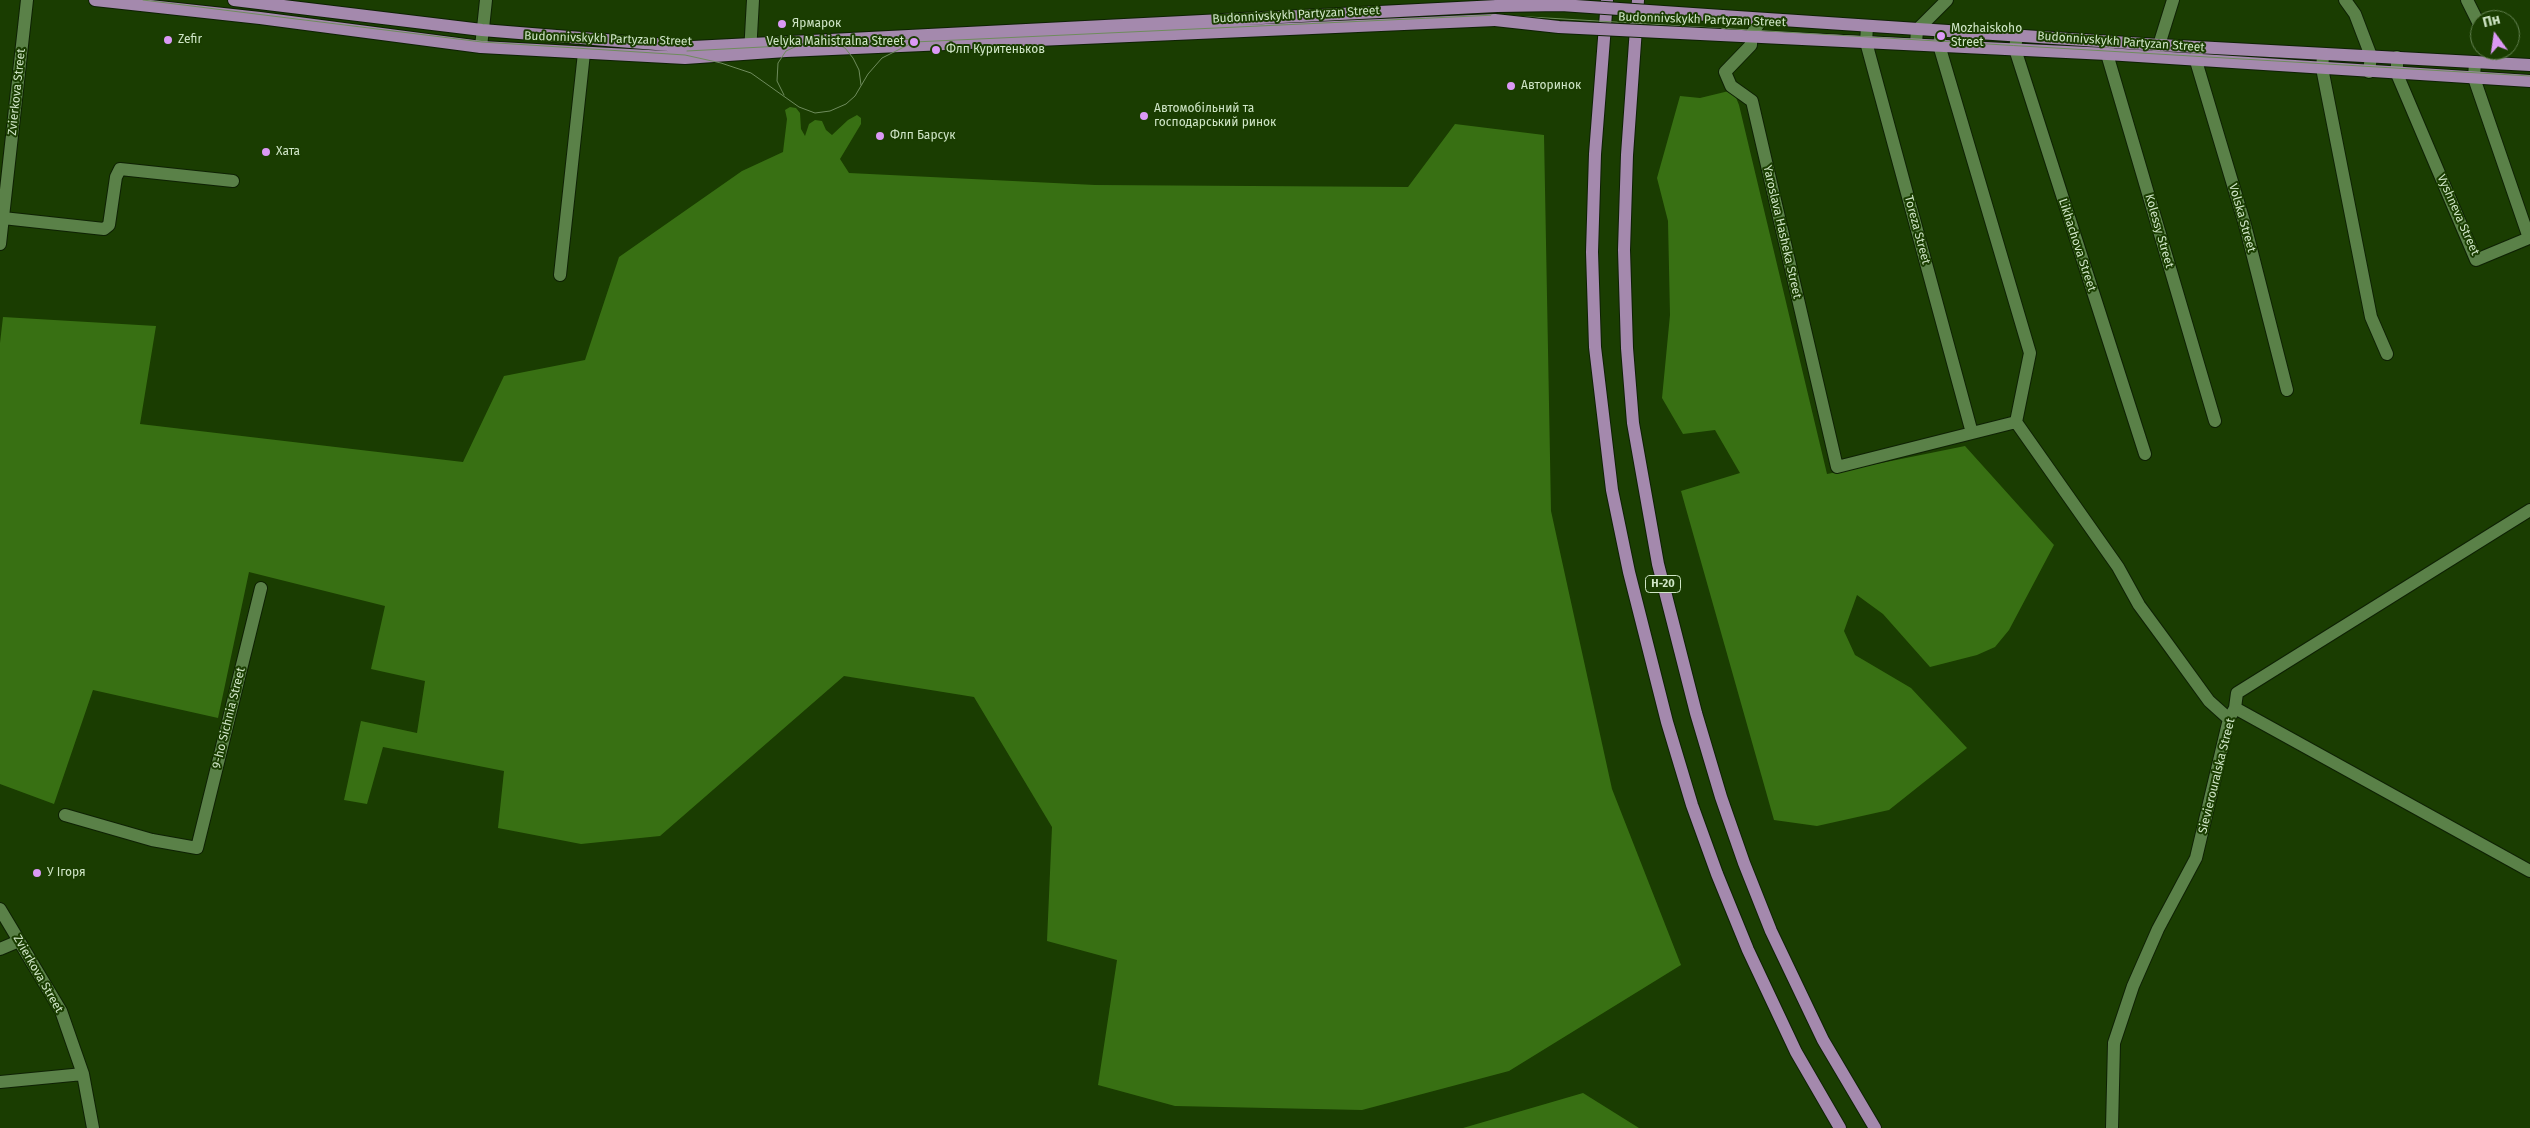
<!DOCTYPE html>
<html>
<head>
<meta charset="utf-8">
<style>
  body { margin:0 }
  #map { position:relative; width:2530px; height:1128px; overflow:hidden; background:#1a3d01; font-family:"Fira Sans",sans-serif }
  canvas { display:block }
  .north { position:absolute; left:2470px; top:10px; width:50px; height:50px; box-sizing:border-box; background:#1a3d01; border:1px solid #638150; border-radius:50%; rotate:346deg; font-size:14px; font-weight:700; line-height:20px; text-align:center; color:#d0e6c7 }
  .north::after { content:''; display:block; margin:auto; width:18px; height:22px; background:#db99f5; clip-path:polygon(50% 0,100% 100%,50% 72%,0 100%) }
</style>
</head>
<body>
<div id="map">
<canvas width="2530" height="1128"></canvas>
<div class="north">Пн</div>
</div>
<script>
const g = document.querySelector('canvas').getContext('2d');
g.lineJoin = 'round';
function fill(path, color) { g.fillStyle = color; g.fill(path, 'evenodd'); }
const poly = rows => new Path2D(rows.map(r => 'M' + r).join(''));
function stroke(path, color, width, dash) { g.strokeStyle = color; g.lineWidth = width; g.lineCap = dash ? 'butt' : 'round'; g.setLineDash(dash || []); g.stroke(path); }
function label(font, color, halo, rows, align = 'center') {
  g.font = font + ' "Fira Sans",sans-serif'; g.lineWidth = 4; g.setLineDash([]); g.textBaseline = 'middle'; g.strokeStyle = halo; g.fillStyle = color; for (const [text, x, y, turn = 0] of rows) {
    g.save(); g.translate(x, y); g.rotate((+turn || 0) * Math.PI / 180); g.textAlign = isNaN(turn) ? turn : align; if (halo) g.strokeText(text, 0, 0); g.fillText(text, 0, 0); g.restore();
  }
}
fill(poly([
  [1733,90,1739,105,1827,474,1965,446,2054,545,2009,630,1995,647,1977,655,1930,667,1883,614,1857,595,1844,631,1855,655,1911,688,1967,748,1889,810,1817,826,1774,820,1681,491,1740,473,1715,430,1683,434,1662,398,1670,315,1668,221,1657,178,1680,96,1700,98],
  [790,107,796,108,800,113,801,129,805,136,809,124,815,120,822,121,826,130,832,135,848,120,857,115,861,118,861,124,840,159,849,173,1095,185,1408,187,1455,124,1544,135,1551,511,1612,789,1681,965,1509,1071,1362,1110,1175,1106,1098,1085,1117,960,1047,941,1052,827,974,697,844,676,660,836,581,844,498,828,504,771,383,747,367,804,344,800,361,721,417,733,425,681,371,669,385,606,249,572,218,718,93,690,54,804,0,784,0,343,3,317,156,326,140,424,463,462,504,376,585,360,619,257,742,171,783,152,787,119,785,110],
  [1583,1093,1639,1128,1463,1128]
]), '#387013');
const minor = poly([
  [2345,0,2355,14,2371,56,2369,72],
  [2467,0,2480,26],
  [1762,19,1751,35,1751,45,1725,72,1731,86,1752,101,1837,467,2016,422,2118,567,2139,605,2164,639,2209,701,2229,719],
  [1867,27,1866,42,1972,433],
  [1941,31,1939,45,2030,353,2016,422],
  [2017,35,2015,49,2145,454],
  [1916,44,1917,30,1947,0],
  [2109,44,2107,54,2215,421],
  [481,47,486,0],
  [2492,50,2498,63],
  [2197,51,2196,61,2245,225,2287,390],
  [750,53,753,0],
  [2158,56,2159,45,2173,0],
  [2323,57,2322,68,2371,317,2387,354],
  [2397,57,2397,74,2476,260,2529,238,2474,78,2475,62],
  [3,218,104,229,109,225,116,177,120,169,233,181],
  [0,244,27,0],
  [560,275,584,53],
  [2235,708,2237,693,2530,510],
  [65,815,152,840,197,848,261,588],
  [0,909,61,1011,83,1074,93,1128],
  [0,949,19,941],
  [0,1082,83,1074],
  [2112,1128,2114,1043,2133,986,2158,929,2196,858,2229,719,2235,708,2530,871]
]);
const major = poly([
  [95,0,260,18,481,47,685,58,786,51,1495,20],
  [234,0,482,30,693,47,1497,6],
  [1607,0,1595,154,1592,252,1595,347,1612,490,1629,572,1667,722,1692,805,1717,874,1748,950,1796,1052,1840,1128],
  [1638,0,1627,155,1624,250,1627,348,1633,423,1658,564,1696,713,1721,797,1744,863,1771,931,1823,1040,1875,1128],
  [1722,16,2159,45,2530,65],
  [1721,35,2107,54,2530,81]
]);
stroke(minor, '#0e2104', 14);
stroke(major, '#0e2104', 14);
stroke(minor, '#5a8148', 12);
stroke(major, '#a489ad', 12);
stroke(poly([
  [143,0,482,42,685,55,721,63,751,73,799,107,815,113,830,111,846,104,855,96,868,74,882,58,914,42,1496,15,2530,76],
  [835,43,845,48,853,58,859,70,861,85],
  [687,51,914,39],
  [784,95,777,81,778,63,786,51,797,46]
]), '#6f8c5d', 1);
const majorBridge = poly([
  [1497,6,1561,5,1722,16],
  [1495,20,1559,27,1721,35]
]);
stroke(majorBridge, '#0e2104', 14, []);
stroke(majorBridge, '#a489ad', 12);
for (const [x, y, r, color] of [
  [782,24,5,"#db99f5"],
  [1941,36,5,"#db99f5"],
  [168,40,5,"#db99f5"],
  [914,42,5,"#db99f5"],
  [936,50,5,"#db99f5"],
  [1511,86,5,"#db99f5"],
  [1144,116,5,"#db99f5"],
  [880,136,5,"#db99f5"],
  [266,152,5,"#db99f5"],
  [37,873,5,"#db99f5"]
]) { const dot = new Path2D(); dot.arc(x, y, r, 0, 2 * Math.PI); g.fillStyle = color; g.fill(dot); stroke(dot, '#1a3d01', 2); }
for (const [x, y, w] of [
  [1663,584,35]
]) { const box = new Path2D(); box.roundRect(x - w / 2, y - 8.5, w, 17, 4); g.fillStyle = '#1a3d01'; g.fill(box); stroke(box, '#d0e6c7', 1); }
label('bold 11px', '#d0e6c7', null, [
  ["Н-20",1663,584]
]);
label('12px', '#d0e6c7', '#1a3d01', [
  ["Budonnivskykh Partyzan Street",1296,15,-3],
  ["Budonnivskykh Partyzan Street",1702,20,2],
  ["Budonnivskykh Partyzan Street",608,39,2],
  ["Budonnivskykh Partyzan Street",2121,42,4],
  ["Zvierkova Street",17,92,-84],
  ["Vyshneva Street",2458,215,66],
  ["Volska Street",2242,218,74],
  ["Toreza Street",1917,230,75],
  ["Kolessy Street",2159,231,74],
  ["Yaroslava Hasheka Street",1782,232,77],
  ["Likhachova Street",2077,245,72],
  ["9-ho Sichnia Street",229,718,-76],
  ["Sievierouralska Street",2217,776,-76],
  ["Zvierkova Street",38,974,60]
]);
label('12px', '#d0e6c7', '#1a3d01', [
  ["Ярмарок",792,24],
  ["Mozhaiskoho",1951,29],
  ["Street",1951,43],
  ["Zefir",178,40],
  ["Velyka Mahistralna Street",904,42,"right"],
  ["Флп Куритеньков",946,50],
  ["Авторинок",1521,86],
  ["Автомобільний та",1154,109],
  ["господарський ринок",1154,123],
  ["Флп Барсук",890,136],
  ["Хата",276,152],
  ["У Ігоря",47,873]
], 'left');
</script>
</body>
</html>
